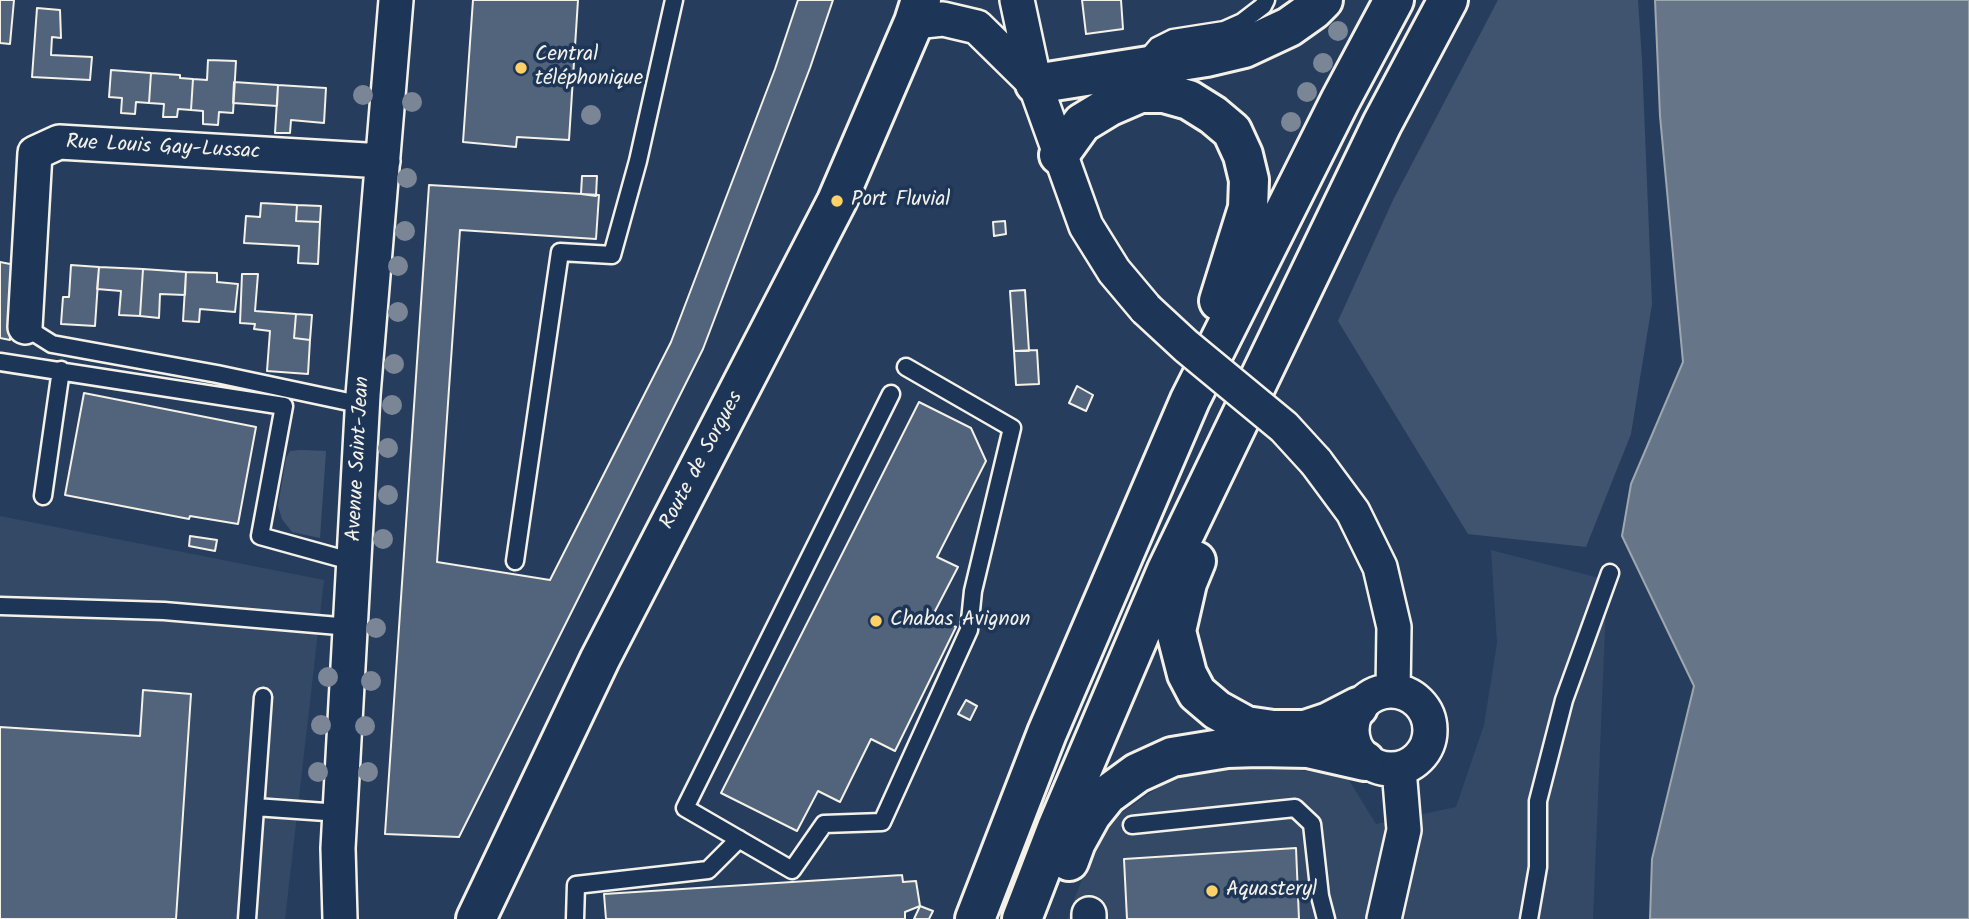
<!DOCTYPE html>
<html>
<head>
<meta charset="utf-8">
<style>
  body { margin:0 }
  canvas { display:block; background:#263d5d }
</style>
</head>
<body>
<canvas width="1969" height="919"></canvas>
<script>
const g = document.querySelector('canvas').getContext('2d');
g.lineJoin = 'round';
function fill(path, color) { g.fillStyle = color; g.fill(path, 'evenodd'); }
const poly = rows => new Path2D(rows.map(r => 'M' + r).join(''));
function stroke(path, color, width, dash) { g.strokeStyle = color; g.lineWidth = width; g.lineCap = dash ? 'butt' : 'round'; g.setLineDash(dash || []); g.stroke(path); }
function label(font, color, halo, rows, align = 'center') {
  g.font = font + ' Kalam,sans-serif'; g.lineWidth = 7; g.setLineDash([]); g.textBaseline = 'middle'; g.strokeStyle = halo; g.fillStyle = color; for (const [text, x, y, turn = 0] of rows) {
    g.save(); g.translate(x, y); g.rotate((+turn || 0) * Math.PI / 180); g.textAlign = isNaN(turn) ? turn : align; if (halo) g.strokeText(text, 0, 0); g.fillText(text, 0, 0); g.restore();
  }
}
fill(poly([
  [0,516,324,580,285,919,0,919],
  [1491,550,1607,580,1593,919,1067,919,1099,834,1107,823,1182,771,1270,766,1347,777,1376,824,1456,807,1484,725,1497,643]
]), '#334966');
fill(poly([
  [1498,0,1638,0,1642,61,1652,304,1631,434,1586,547,1468,534,1338,321,1394,198],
  [300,450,326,451,320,538,292,532,282,519,278,506,286,458,290,451]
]), '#40546f');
const water = poly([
  [1655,0,1969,0,1969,919,1650,919,1652,859,1694,686,1622,536,1631,484,1683,362,1660,116,1655,0]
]);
fill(water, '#677588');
stroke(water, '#9fa7ae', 2);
const building = poly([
  [0,0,14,0,10,44,0,43,0,0],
  [473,0,578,0,569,140,517,137,516,147,463,142,473,0],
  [798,0,833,0,810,68,703,349,459,837,385,834,429,185,599,195,596,239,460,230,437,562,550,580,671,342,775,69,798,0],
  [1082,0,1121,0,1123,29,1086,34,1082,0],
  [37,8,60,10,61,38,52,37,51,55,92,57,90,80,32,77,37,8],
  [208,60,236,61,233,113,219,112,218,125,203,124,203,111,191,110,193,79,207,80,208,60],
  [111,70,151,73,149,103,136,102,135,114,121,113,122,98,109,97,111,70],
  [151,73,180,75,180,78,193,79,191,110,178,109,177,117,163,117,164,104,149,103,151,73],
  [234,82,278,85,277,106,233,103,234,82],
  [278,85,326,88,324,123,291,120,290,133,275,133,278,85],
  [582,176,597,176,596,196,581,194,582,176],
  [261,203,297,205,296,221,320,222,318,264,298,263,299,246,244,243,246,216,260,217,261,203],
  [297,205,321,206,320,222,296,221,297,205],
  [1005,221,1006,234,994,236,993,222,1005,221],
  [0,262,15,265,10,340,0,338,0,262],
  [71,265,99,267,95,326,61,324,63,297,69,297,71,265],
  [99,267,143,269,140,316,119,315,121,291,97,289,99,267],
  [143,269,186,272,185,295,160,294,159,318,140,316,143,269],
  [186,272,217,273,217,282,238,284,235,312,200,309,199,322,183,321,186,272],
  [242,274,258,274,255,311,296,314,294,338,310,340,308,374,267,371,270,331,254,329,255,324,240,323,242,274],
  [1025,290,1029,351,1014,351,1010,291,1025,290],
  [296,314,312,315,310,340,294,338,296,314],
  [1037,350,1039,384,1016,385,1014,351,1037,350],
  [1077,386,1093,395,1086,411,1069,403,1077,386],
  [84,393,256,427,238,524,190,516,189,519,65,495,84,393],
  [919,402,971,428,986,461,937,557,958,567,933,615,956,627,895,751,871,739,840,802,818,791,797,831,721,793,919,402],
  [190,536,217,540,215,551,189,546,190,536],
  [143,690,191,694,176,919,0,919,0,727,140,736,143,690],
  [966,700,977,706,970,720,958,714,966,700],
  [1296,848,1299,919,1127,919,1124,859,1296,848],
  [902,875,903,882,916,881,920,906,905,912,905,919,606,919,604,894,902,875],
  [920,906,933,911,929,919,914,919,920,906]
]);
fill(building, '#52647b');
stroke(building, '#f4f1e8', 2);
const lane = poly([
  [1145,60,1157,46,1173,38,1224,30,1242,22,1263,6,1266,0],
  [25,327,52,344,217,374,363,405],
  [0,362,284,406,260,536,354,562],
  [891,394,685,808,792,870,824,824,882,822,969,630,973,591,1012,428,906,367],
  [43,496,61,370],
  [515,561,560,252,612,255,638,161,674,0],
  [0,606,164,611,350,627],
  [255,807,340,813],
  [1132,825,1295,808,1312,824,1320,896,1326,919],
  [247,919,263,697],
  [575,919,576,885,708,870,739,839],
  [1529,919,1538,867,1538,801,1564,700,1610,573]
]);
const street = poly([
  [1017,0,1035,84,1086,226,1114,271,1146,309],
  [914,22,943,19,977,27,1035,84],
  [25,327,35,153,59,142,383,161],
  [1316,462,1353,512,1380,567,1394,627,1393,691],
  '1352 730a39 39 0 1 1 78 0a39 39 0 1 1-78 0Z',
  [1089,914,1089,919],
  [340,919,338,848,363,395,396,0],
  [1384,919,1404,830,1399,769]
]);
const primary = poly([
  [476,919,600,659,837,201,914,22,921,0]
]);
const highway = poly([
  [1035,84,1206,57,1244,48,1289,27,1313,10,1323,0],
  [1059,155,1082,123,1110,106,1140,93,1164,93,1189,100,1213,115,1232,131,1243,155,1249,180,1248,208,1219,301],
  [1196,561,1187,583,1176,631,1187,674,1197,693,1217,710,1246,726,1273,730,1305,730,1329,722,1358,707],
  [1069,861,1076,842,1091,815,1107,795,1137,773,1172,757,1227,748,1258,747,1308,748,1365,761],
  [975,919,1047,733,1190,400,1340,101,1394,0],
  [1022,919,1057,828,1167,570,1382,124,1448,0]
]);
stroke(lane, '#f4f1e8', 21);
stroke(street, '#f4f1e8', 38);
stroke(primary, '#f4f1e8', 44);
stroke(highway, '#f4f1e8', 44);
stroke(lane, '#1d3557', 16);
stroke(street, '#1d3557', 33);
stroke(primary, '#1d3557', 38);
stroke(highway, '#1d3557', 38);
const streetBridge = poly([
  [1146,309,1186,346,1284,427,1316,462]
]);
stroke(streetBridge, '#f4f1e8', 38, []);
stroke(streetBridge, '#1d3557', 33);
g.fillStyle = '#7a8696';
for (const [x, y] of [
  [1338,31],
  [1323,63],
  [1307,92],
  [363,95],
  [412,102],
  [591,115],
  [1291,122],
  [407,178],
  [405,231],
  [398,266],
  [398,312],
  [394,364],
  [392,405],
  [388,448],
  [388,495],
  [383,539],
  [376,628],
  [328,677],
  [371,681],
  [321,725],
  [365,726],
  [318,772],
  [368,772]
]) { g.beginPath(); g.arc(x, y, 10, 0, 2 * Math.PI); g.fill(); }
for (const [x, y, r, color] of [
  [521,68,7,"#ffd166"],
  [837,201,7,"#ffd166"],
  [876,621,7,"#ffd166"],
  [1212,891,7,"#ffd166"]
]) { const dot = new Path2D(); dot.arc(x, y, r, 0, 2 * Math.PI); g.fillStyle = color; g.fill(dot); stroke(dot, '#1d3557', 2.5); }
label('21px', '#f4f1e8', '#1d3557', [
  ["Central",535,56],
  ["téléphonique",535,80],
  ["Port Fluvial",851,201],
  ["Chabas Avignon",890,621],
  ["Aquasteryl",1226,891]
], 'left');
label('21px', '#f4f1e8', '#1d3557', [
  ["Rue Louis Gay-Lussac",163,149,3],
  ["Avenue Saint-Jean",360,459,-87],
  ["Route de Sorgues",703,461,-62]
]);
</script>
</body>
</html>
